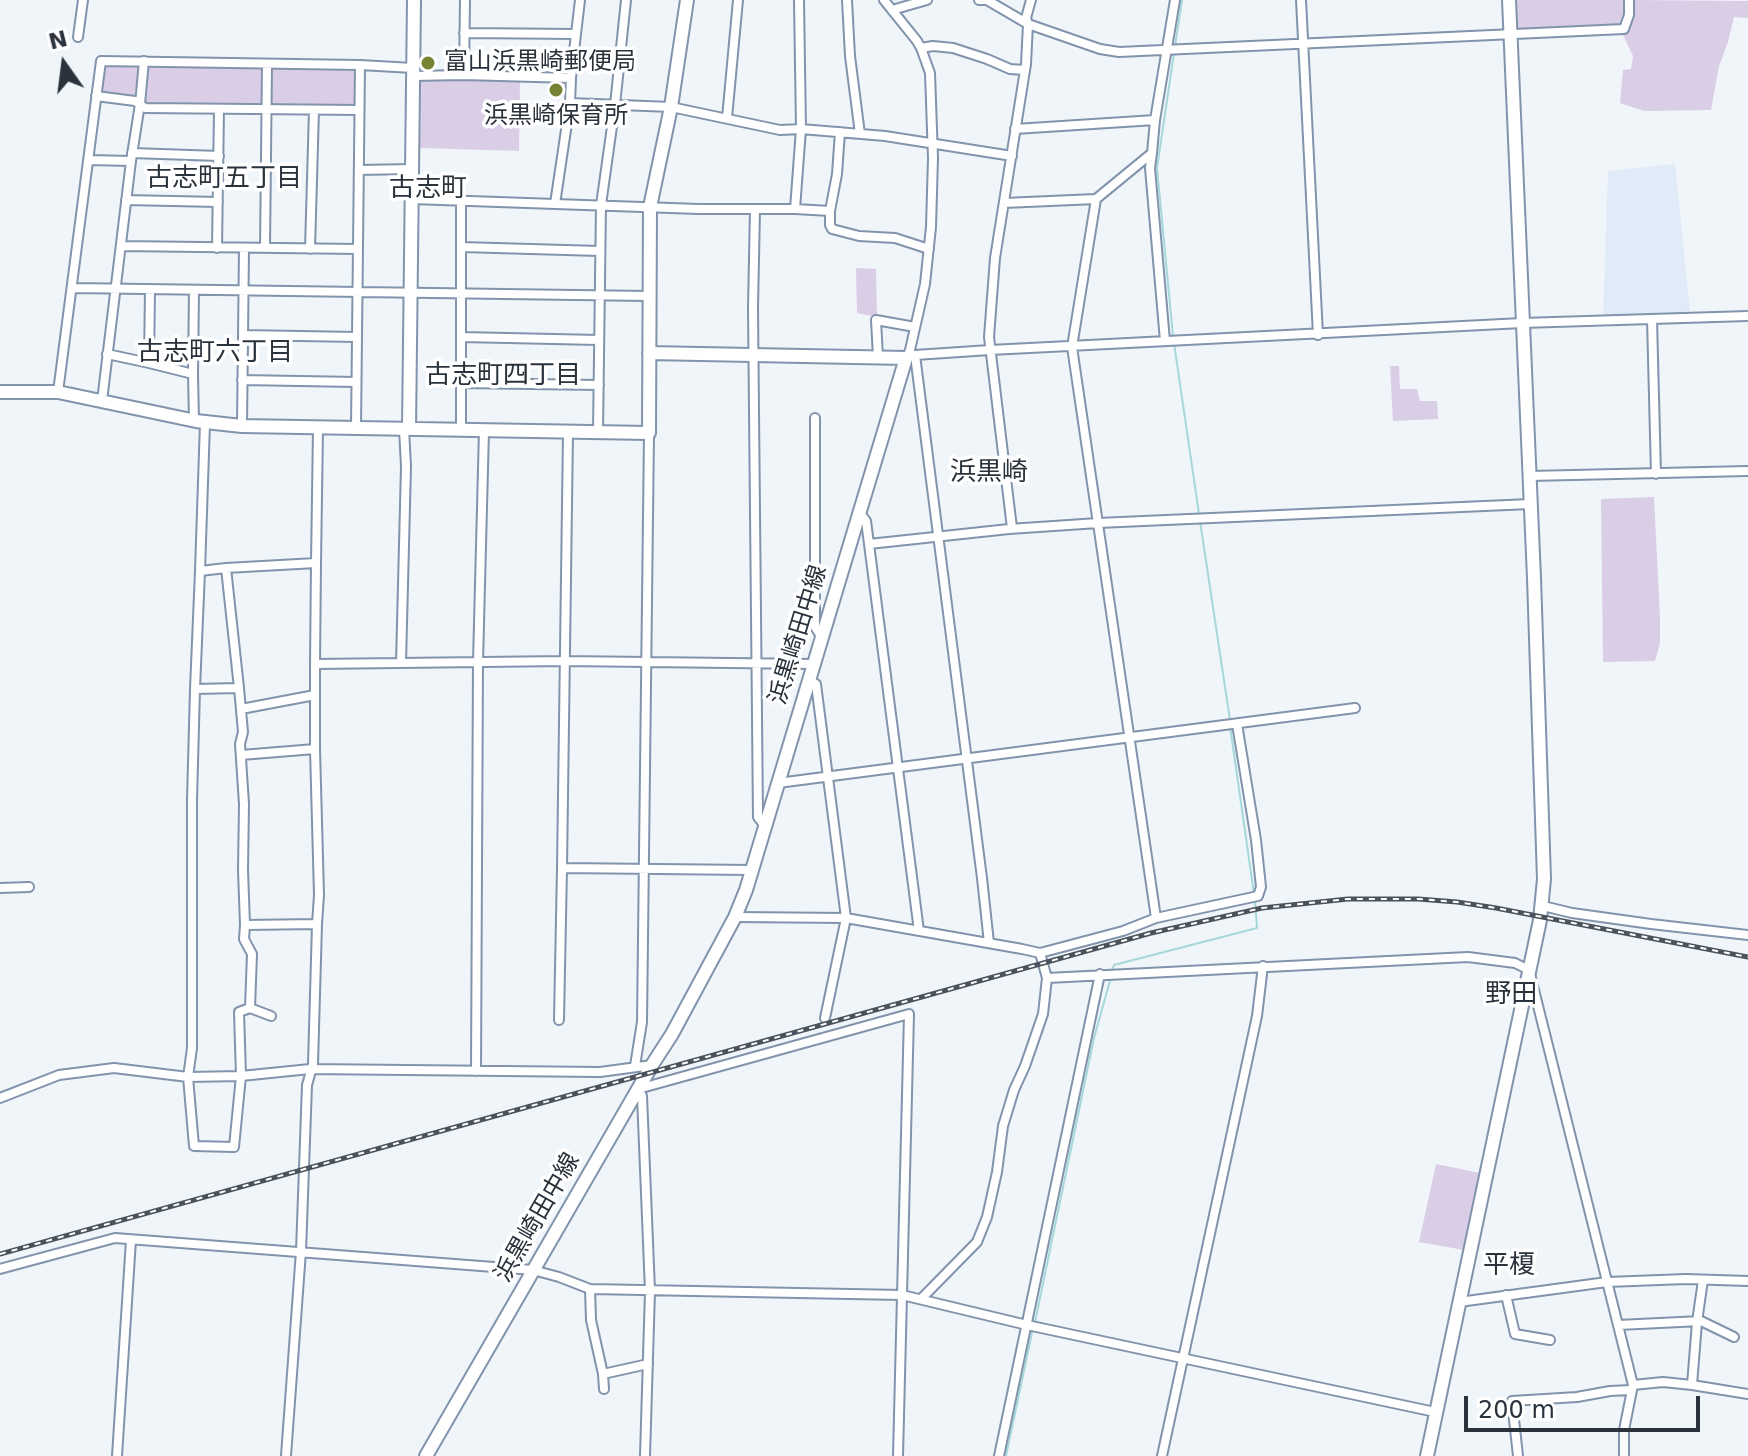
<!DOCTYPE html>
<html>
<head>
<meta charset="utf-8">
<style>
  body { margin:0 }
  #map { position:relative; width:1748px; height:1456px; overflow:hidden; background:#f0f5fa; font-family:"DejaVu Sans",sans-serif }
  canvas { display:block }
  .north { position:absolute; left:24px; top:24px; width:80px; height:80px; -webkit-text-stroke:6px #fff; paint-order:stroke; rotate:346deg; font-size:22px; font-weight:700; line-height:32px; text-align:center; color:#2a323c }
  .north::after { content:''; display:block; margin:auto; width:28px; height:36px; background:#2a323c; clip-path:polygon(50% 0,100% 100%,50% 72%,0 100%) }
  .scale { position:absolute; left:1464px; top:1396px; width:236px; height:36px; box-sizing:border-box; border:4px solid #2a323c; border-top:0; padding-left:10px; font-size:24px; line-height:28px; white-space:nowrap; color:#2a323c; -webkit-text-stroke:6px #fff; paint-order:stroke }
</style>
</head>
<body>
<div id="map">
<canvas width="1748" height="1456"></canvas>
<div class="north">N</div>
<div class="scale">200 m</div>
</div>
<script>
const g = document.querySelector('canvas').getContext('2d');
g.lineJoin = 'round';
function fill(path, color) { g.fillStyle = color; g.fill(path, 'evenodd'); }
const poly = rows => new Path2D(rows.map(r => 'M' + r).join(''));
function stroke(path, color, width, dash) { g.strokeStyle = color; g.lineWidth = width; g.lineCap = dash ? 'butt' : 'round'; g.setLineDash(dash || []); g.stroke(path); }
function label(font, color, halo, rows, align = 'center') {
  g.font = font + ' "DejaVu Sans","Noto Sans JP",sans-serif'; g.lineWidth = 7; g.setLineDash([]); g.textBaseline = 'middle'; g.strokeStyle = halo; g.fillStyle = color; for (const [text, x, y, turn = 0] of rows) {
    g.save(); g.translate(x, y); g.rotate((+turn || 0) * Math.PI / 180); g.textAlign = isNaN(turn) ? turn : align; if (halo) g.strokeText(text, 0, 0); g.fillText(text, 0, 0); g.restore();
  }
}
fill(poly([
  [1675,164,1690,312,1603,317,1608,171]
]), '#e1ebf8');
fill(poly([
  [1515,0,1626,0,1626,14,1622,26,1516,29],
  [1631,0,1748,1,1748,18,1734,17,1728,42,1719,66,1711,110,1644,111,1620,103,1623,70,1631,69,1633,56,1622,33],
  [98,58,359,62,358,108,145,104,93,93],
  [421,79,520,81,519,151,420,148],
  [856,268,876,269,877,317,857,313],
  [1399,366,1400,389,1417,389,1420,401,1437,401,1438,419,1393,421,1390,366],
  [1654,497,1660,618,1660,643,1655,661,1603,662,1601,499],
  [1436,1164,1480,1173,1464,1250,1419,1242]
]), '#dacde6');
stroke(poly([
  [1175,46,1182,0],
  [1173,336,1157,168,1174,53],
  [1174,343,1199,514],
  [1200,521,1230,720],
  [1230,726,1254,894],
  [1112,970,1114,965,1257,928,1255,901],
  [1035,1322,1094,1038,1111,977],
  [1006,1456,1033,1328]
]), '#a6d8da', 2);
const street = poly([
  [847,0,850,56,860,134],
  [884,0,917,41,921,48,930,73,933,158,931,227,925,284,910,350,907,357],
  [979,0,987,0,1028,24,1100,49,1119,52,1624,29,1629,15,1629,0],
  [1301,0,1318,335],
  [892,10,927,0],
  [464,33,576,34,580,0],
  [78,37,83,0],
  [921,48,933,46,953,48,987,59,1010,69,1025,70],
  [464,75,465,0],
  [413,76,464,75,571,78,570,103,555,204],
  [571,78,576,34],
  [96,96,135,101,145,108,359,110],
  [570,103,671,107,780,130,801,129,885,136,1012,156],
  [727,118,738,0],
  [1155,120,1175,0],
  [1015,129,1155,120,1152,153],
  [132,153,219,156],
  [89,160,131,161,102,401],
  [131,161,140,104,144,61],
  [359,170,412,169],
  [412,199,699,209,795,209,830,211,837,174,840,132],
  [1096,199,1152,153,1150,168,1165,341],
  [126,200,218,202],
  [461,201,461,430],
  [1004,203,1096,199,1072,347,1156,918],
  [755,209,753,308,758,817,765,826],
  [795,209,801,129,799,0],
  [830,211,830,225,832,229,859,236,895,238,929,249],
  [121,246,358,249],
  [461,247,600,251],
  [217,248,219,109],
  [265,248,267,64],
  [310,249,314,110],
  [73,288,648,296],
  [1652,319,1656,474],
  [243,335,357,337],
  [461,337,599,340],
  [107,354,149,363,150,289],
  [915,355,982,878,989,943],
  [878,357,876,320,915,327],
  [906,358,915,355,990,350,1522,323,1748,316],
  [149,363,193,374,194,290],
  [193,374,194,421],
  [242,380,356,382],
  [461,383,599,385],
  [58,392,101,61,360,65,413,68],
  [815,418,815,627,821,636],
  [242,426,244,248],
  [356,428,360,65],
  [598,432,601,205,615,105,626,0],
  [1529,476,1748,471],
  [860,513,866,521,869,544,1009,529,1098,523,1530,504],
  [1012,528,989,337,995,258,1026,64,1028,24,1026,18,1031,0],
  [869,544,919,931],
  [316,563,318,428],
  [226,568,316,563,315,664],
  [200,571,205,423],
  [401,663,406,466,404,429],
  [808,680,816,684,846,918,825,1018],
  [239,688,243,732,240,744,244,804,243,870,245,925,244,939,252,954,250,1008,239,1012,241,1076,234,1147,194,1146,188,1077,192,1048,192,800,195,689,239,688],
  [195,689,200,571,226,568,239,688],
  [241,709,315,695,315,664,565,661,813,664],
  [241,755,315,749,315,695],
  [778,783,1355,708],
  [562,868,568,432],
  [0,888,29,887],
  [1543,906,1572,913,1651,924,1748,935],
  [735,917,846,918,1022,949,1040,953,1047,978],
  [245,925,317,924,319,895,315,749],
  [1040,953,1123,931,1156,918,1258,896,1261,887,1256,840,1237,724],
  [250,1008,271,1016],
  [559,1020,562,868,752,870],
  [635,1066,642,1022,649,433],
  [476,1071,478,662,484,430],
  [0,1098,59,1075,114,1068,188,1077,241,1076,310,1069,600,1072,652,1065],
  [0,1269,115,1238,533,1270,559,1277,590,1289,902,1295,1027,1325,1435,1412],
  [590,1289,591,1320,603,1374,648,1364],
  [1506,1295,1515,1334,1550,1340],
  [921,1299,977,1242,987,1217,997,1172,1003,1126,1014,1090,1025,1066,1043,1014,1047,978,1468,957,1515,963,1529,970,1633,1385,1624,1430,1624,1456],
  [1459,1302,1607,1282,1686,1279,1748,1281],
  [1618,1325,1701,1321,1734,1337],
  [603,1374,604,1389],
  [1633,1385,1663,1382,1692,1385,1748,1394],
  [1692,1385,1697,1322,1703,1280],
  [117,1456,131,1240],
  [286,1456,301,1251,307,1085,313,1064,317,924],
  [645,1456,650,1291,642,1096,638,1089,909,1014,898,1456],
  [999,1456,1100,974],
  [1162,1456,1257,1016,1263,966],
  [1518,1456,1512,1401,1577,1397,1610,1391,1631,1390]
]);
const secondary = poly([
  [0,392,58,392,196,421,242,426,649,433,650,207,671,107,687,0],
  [409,429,414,0],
  [426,1456,652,1065,672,1034,735,917,746,890,906,358,649,353],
  [1427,1456,1540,920,1544,879,1534,578,1509,0]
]);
stroke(street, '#8194ac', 12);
stroke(secondary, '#8194ac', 16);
stroke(street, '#fff', 8);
stroke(secondary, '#fff', 12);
const rail = poly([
  [0,1254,1151,933,1262,908,1348,899,1418,899,1457,902,1496,908,1748,957]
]);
stroke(rail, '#4a525b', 5);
stroke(rail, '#fff', 2, [6]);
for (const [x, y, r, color] of [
  [428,63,8,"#758432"],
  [556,90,8,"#758432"]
]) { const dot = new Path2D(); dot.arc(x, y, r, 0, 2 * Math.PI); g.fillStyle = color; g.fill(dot); stroke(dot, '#fff', 3); }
label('24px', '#2a323c', '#fff', [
  ["富山浜黒崎郵便局",444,63],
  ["浜黒崎保育所",556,117,"center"]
], 'left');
label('24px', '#2a323c', '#fff', [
  ["浜黒崎田中線",799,635,-73],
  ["浜黒崎田中線",538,1218,-60]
]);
label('26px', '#2a323c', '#fff', [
  ["古志町五丁目",224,179],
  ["古志町",428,189],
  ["古志町六丁目",215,353],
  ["古志町四丁目",503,376],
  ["浜黒崎",989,473],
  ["野田",1511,995],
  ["平榎",1509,1266]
]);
</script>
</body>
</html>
